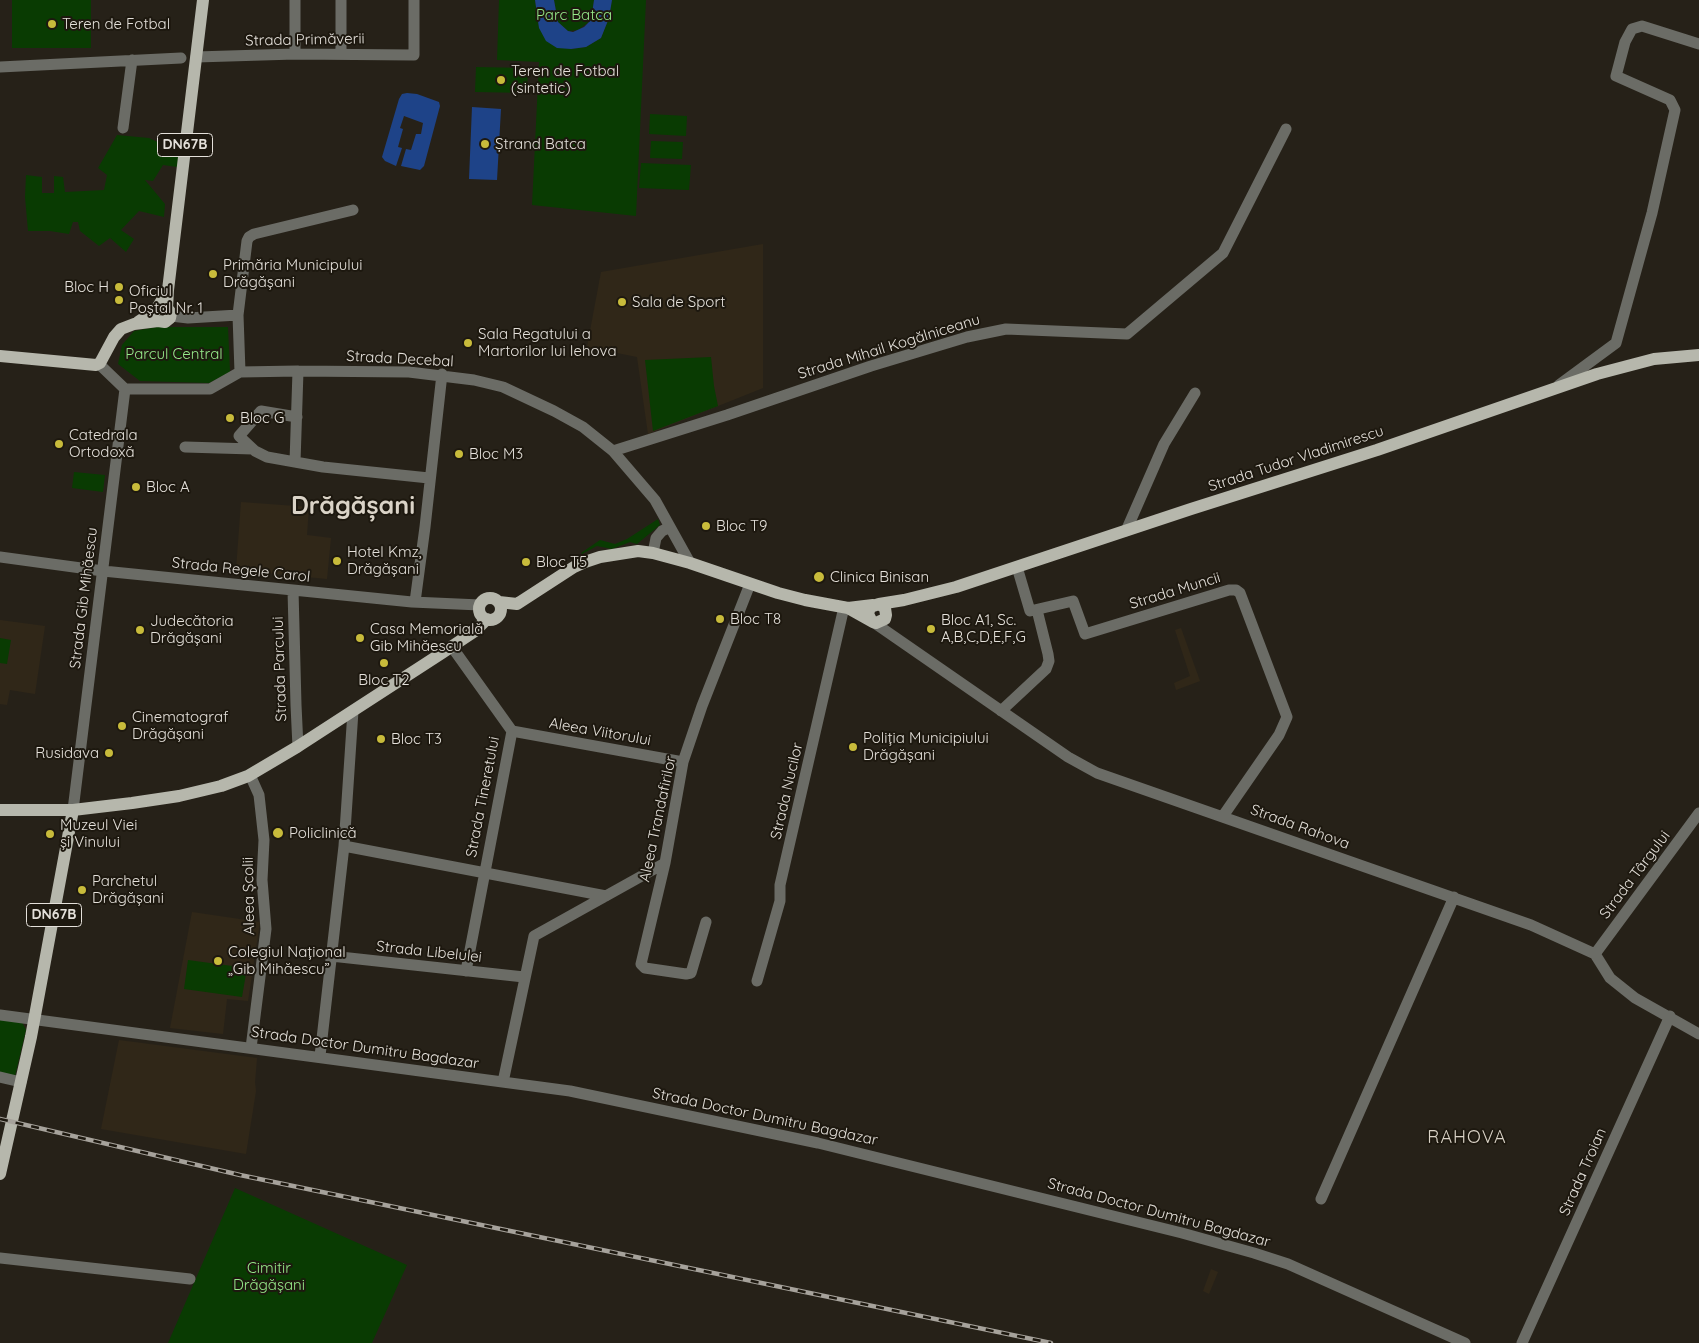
<!DOCTYPE html>
<html>
<head>
<meta charset="utf-8">
<style>
  body { margin:0 }
  canvas { display:block; background:#262118 }
</style>
</head>
<body>
<canvas width="1699" height="1343"></canvas>
<script>
const g = document.querySelector('canvas').getContext('2d');
g.lineJoin = 'round';
function fill(path, color) { g.fillStyle = color; g.fill(path, 'evenodd'); }
const poly = rows => new Path2D(rows.map(r => 'M' + r).join(''));
function stroke(path, color, width, dash) { g.strokeStyle = color; g.lineWidth = width; g.lineCap = dash ? 'butt' : 'round'; g.setLineDash(dash || []); g.stroke(path); }
function label(font, color, halo, rows, align = 'center') {
  g.font = font + ' Quicksand,sans-serif'; g.lineWidth = 4; g.setLineDash([]); g.textBaseline = 'middle'; g.strokeStyle = halo; g.fillStyle = color; for (const [text, x, y, turn = 0] of rows) {
    g.save(); g.translate(x, y); g.rotate((+turn || 0) * Math.PI / 180); g.textAlign = isNaN(turn) ? turn : align; if (halo) g.strokeText(text, 0, 0); g.fillText(text, 0, 0); g.restore();
  }
}
fill(poly([
  [763,244,763,388,648,434,637,357,587,347,601,272],
  [241,502,309,507,307,535,331,538,327,579,236,570],
  [0,620,45,626,35,694,10,690,7,705,0,704],
  [1181,628,1200,681,1176,690,1174,683,1190,676,1175,630],
  [192,912,260,922,248,1001,227,999,223,1034,170,1028],
  [119,1040,257,1058,255,1082,256,1091,246,1154,101,1129],
  [1211,1269,1218,1272,1209,1294,1203,1291]
]), '#302718');
fill(poly([
  [12,0,91,0,91,48,12,48],
  [499,0,535,0,539,28,565,48,571,49,586,47,601,38,609,18,612,0,646,0,636,216,532,205,539,62,497,60],
  [554,0,594,0,592,14,590,21,578,30,568,31,558,22],
  [476,67,528,68,527,93,475,92],
  [650,114,687,116,686,136,649,134],
  [117,135,149,138,162,144,165,152,179,153,177,167,163,165,153,181,145,180,165,204,164,217,139,211,121,230,134,239,126,252,110,238,99,246,80,231,78,222,73,222,69,234,50,231,28,231,25,197,26,175,42,177,42,193,54,193,54,176,63,177,65,192,104,190,107,175,98,168],
  [651,141,683,142,682,159,650,158],
  [641,163,691,165,689,190,639,188],
  [157,327,228,327,230,372,209,383,140,381,118,364,122,345,134,331],
  [711,357,714,386,718,406,653,431,645,360],
  [74,472,105,475,103,492,72,488],
  [658,519,660,525,637,544,630,542,612,549,597,546,582,554,581,553,600,540,615,544,627,539],
  [0,638,11,640,7,664,0,663],
  [188,960,247,968,242,997,184,989],
  [0,1020,22,1022,26,1030,15,1076,0,1073],
  [235,1188,407,1265,372,1343,168,1343]
]), '#093b02');
fill(poly([
  [535,0,554,0,558,22,568,31,573,32,584,27,590,21,592,14,594,0,612,0,609,18,601,38,586,47,571,49,557,48,546,41,539,28],
  [407,93,417,94,439,102,440,106,424,166,420,170,401,166,406,149,411,150,416,134,421,134,423,123,404,116,400,128,403,129,398,147,402,148,396,166,385,161,382,157,399,99,402,94],
  [472,107,501,109,497,180,469,179]
]), '#1e4388');
stroke(poly([
  [295,0,295,54],
  [341,0,341,54],
  [196,57,295,54,414,55,414,0],
  [0,67,181,58],
  [123,128,132,60],
  [171,316,188,318,238,315],
  [99,364,125,389],
  [240,372,238,315,247,241,249,237,254,234,353,210],
  [1559,385,1616,343,1652,213,1675,110,1670,100,1616,76,1625,42,1632,29,1642,26,1699,44],
  [125,389,210,389,240,372,298,371,409,372,474,380,503,387,554,411,583,427,613,451,655,500,690,563],
  [297,417,261,411,239,436,255,451,267,457,323,467,429,478],
  [185,447,253,449],
  [613,451,727,415,871,366,967,337,1006,329,1127,334,1223,253,1286,129],
  [295,462,298,371],
  [1126,531,1164,444,1195,393],
  [653,553,656,538,662,531,670,527],
  [0,557,103,571,293,590,412,602,480,605],
  [1017,567,1030,611,1073,601,1085,634,1229,590,1236,590,1240,593,1287,717,1279,735,1223,816],
  [293,590,296,705,298,747],
  [415,602,425,527,442,374],
  [873,622,1068,757,1097,773,1531,925,1595,954,1610,978,1635,998,1699,1034],
  [452,647,512,731,466,971],
  [1001,711,1046,669,1049,661,1048,654,1037,610],
  [512,731,683,762],
  [250,775,259,795,264,840,262,880,266,929,251,1048],
  [73,810,125,389],
  [344,846,606,896],
  [706,922,691,973,686,974,645,968,641,964,665,863,683,762,702,706,750,584],
  [1595,954,1699,813],
  [331,956,524,977],
  [757,981,780,901,780,885,844,607],
  [0,1015,570,1091,818,1143,1182,1233,1254,1253,1288,1264,1465,1343],
  [320,1056,344,846,353,711],
  [0,1077,21,1082],
  [503,1082,534,936,665,863],
  [1321,1199,1454,897],
  [0,1258,190,1279],
  [1522,1343,1670,1016]
]), '#6b6c66', 11);
stroke(poly([
  [138,322,156,310,167,292],
  [0,356,96,365,100,363,114,337,121,329,134,324,158,321,165,322,170,318,171,313,167,308,168,290,203,0],
  '479 609a11 11 0 1 1 22 0a11 11 0 1 1-22 0Z',
  [499,602,517,604,574,567,585,562,600,557,638,551,653,553,690,563,778,593,805,600,848,608,873,605],
  [879,604,904,600,956,587,1191,509,1377,450,1597,374,1654,359,1699,355],
  [848,608,873,622,876,623,885,619,886,615,885,608,879,604,870,607,868,614,871,620],
  [0,810,73,810,132,803,179,796,221,786,248,776,297,747,442,653,475,631,487,619],
  [0,1174,31,1037,73,810]
]), '#b6b7ac', 12);
const rail = poly([
  [0,1119,240,1175,1051,1343]
]);
stroke(rail, '#a6a29b', 4.5);
stroke(rail, '#1d180f', 2.5, [8]);
for (const [x, y, r, color] of [
  [52,24,5,"#c8bb3b"],
  [501,80,5,"#c8bb3b"],
  [485,144,5,"#c8bb3b"],
  [213,274,5,"#c8bb3b"],
  [119,287,5,"#c8bb3b"],
  [119,300,5,"#c8bb3b"],
  [622,302,5,"#c8bb3b"],
  [468,343,5,"#c8bb3b"],
  [230,418,5,"#c8bb3b"],
  [59,444,5,"#c8bb3b"],
  [459,454,5,"#c8bb3b"],
  [136,487,5,"#c8bb3b"],
  [706,526,5,"#c8bb3b"],
  [337,561,5,"#c8bb3b"],
  [526,562,5,"#c8bb3b"],
  [819,577,6,"#c8bb3b"],
  [720,619,5,"#c8bb3b"],
  [931,629,5,"#c8bb3b"],
  [140,630,5,"#c8bb3b"],
  [360,638,5,"#c8bb3b"],
  [384,663,5,"#c8bb3b"],
  [122,726,5,"#c8bb3b"],
  [381,739,5,"#c8bb3b"],
  [853,747,5,"#c8bb3b"],
  [109,753,5,"#c8bb3b"],
  [278,833,6,"#c8bb3b"],
  [50,834,5,"#c8bb3b"],
  [82,890,5,"#c8bb3b"],
  [218,961,5,"#c8bb3b"]
]) { const dot = new Path2D(); dot.arc(x, y, r, 0, 2 * Math.PI); g.fillStyle = color; g.fill(dot); stroke(dot, '#1d180f', 2); }
for (const [x, y, w] of [
  [185,145,55],
  [54,915,55]
]) { const box = new Path2D(); box.roundRect(x - w / 2, y - 11.5, w, 23, 4); g.fillStyle = '#1d180f'; g.fill(box); stroke(box, '#e4e0da', 1); }
label('bold 14px', '#e4e0da', null, [
  ["DN67B",185,145],
  ["DN67B",54,915]
]);
label('15px', '#96ea8a', '#1d180f', [
  ["Parc Batca",574,15],
  ["Parcul Central",174,354],
  ["Cimitir",269,1268],
  ["Drăgășani",269,1285]
]);
label('15px', '#e4e0da', '#1d180f', [
  ["Teren de Fotbal",62,24],
  ["Teren de Fotbal",511,71],
  ["(sintetic)",511,88],
  ["Ștrand Batca",495,144],
  ["Primăria Municipului",223,265],
  ["Drăgășani",223,282],
  ["Bloc H",109,287,"right"],
  ["Oficiul",129,291],
  ["Poștal Nr. 1",129,308],
  ["Sala de Sport",632,302],
  ["Sala Regatului a",478,334],
  ["Martorilor lui Iehova",478,351],
  ["Bloc G",240,418],
  ["Catedrala",69,435],
  ["Ortodoxă",69,452],
  ["Bloc M3",469,454],
  ["Bloc A",146,487],
  ["Bloc T9",716,526],
  ["Hotel Kmz,",347,552],
  ["Drăgășani",347,569],
  ["Bloc T5",536,562],
  ["Clinica Binisan",830,577],
  ["Bloc T8",730,619],
  ["Bloc A1, Sc.",941,620],
  ["A,B,C,D,E,F,G",941,637],
  ["Judecătoria",150,621],
  ["Drăgășani",150,638],
  ["Casa Memorială",370,629],
  ["Gib Mihăescu",370,646],
  ["Bloc T2",384,680,"center"],
  ["Cinematograf",132,717],
  ["Drăgășani",132,734],
  ["Poliția Municipiului",863,738],
  ["Drăgășani",863,755],
  ["Bloc T3",391,739],
  ["Rusidava",99,753,"right"],
  ["Muzeul Viei",60,825],
  ["și Vinului",60,842],
  ["Policlinică",289,833],
  ["Parchetul",92,881],
  ["Drăgășani",92,898],
  ["Colegiul Național",228,952],
  ["„Gib Mihăescu”",228,969]
], 'left');
label('15px', '#e4e0da', '#1d180f', [
  ["Strada Primăverii",305,40,-1],
  ["Strada Mihail Kogălniceanu",889,347,-17],
  ["Strada Decebal",400,359,3],
  ["Strada Tudor Vladimirescu",1296,459,-18],
  ["Strada Regele Carol",241,570,6],
  ["Strada Muncii",1175,591,-17],
  ["Strada Gib Mihăescu",84,598,-83],
  ["Strada Parcului",280,669,-92],
  ["Aleea Viitorului",600,732,10],
  ["Strada Nucilor",787,791,-77],
  ["Strada Tineretului",483,797,-79],
  ["Aleea Trandafirilor",658,819,-78],
  ["Strada Rahova",1300,827,20],
  ["Strada Târgului",1635,875,-53],
  ["Aleea Școlii",249,896,-91],
  ["Strada Libelulei",429,952,6],
  ["Strada Doctor Dumitru Bagdazar",365,1048,8],
  ["Strada Doctor Dumitru Bagdazar",765,1117,12],
  ["Strada Troian",1583,1172,-66],
  ["Strada Doctor Dumitru Bagdazar",1159,1213,15]
]);
g.letterSpacing = '1px';
label('18px', '#dad3c7', '#1d180f', [
  ["RAHOVA",1467,1138]
]);
g.letterSpacing = '0px';
label('bold 25px', '#dad3c7', '#1d180f', [
  ["Drăgășani",353,506]
]);
</script>
</body>
</html>
